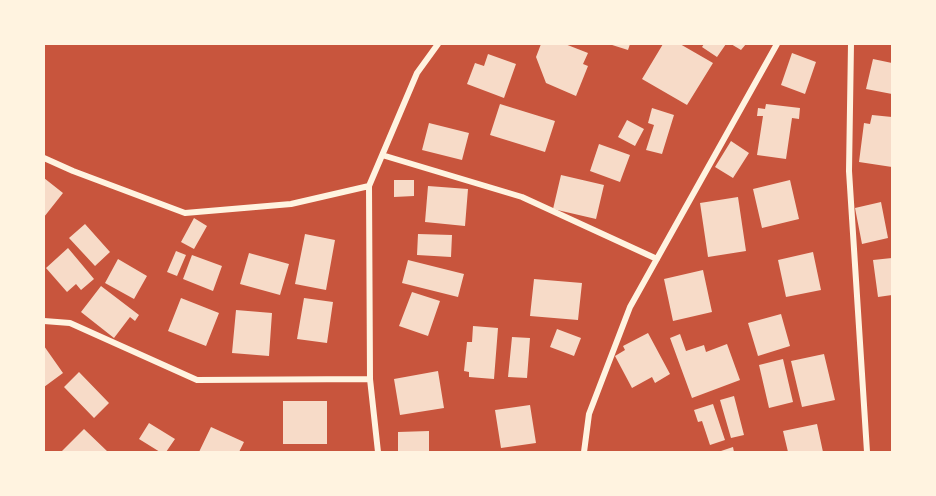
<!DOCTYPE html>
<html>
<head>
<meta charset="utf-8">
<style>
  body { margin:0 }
  #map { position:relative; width:936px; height:496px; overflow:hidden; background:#c8553d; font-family:Signika,sans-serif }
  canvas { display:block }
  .frame { position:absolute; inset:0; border:45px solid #fff3e0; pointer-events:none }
</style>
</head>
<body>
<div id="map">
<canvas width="936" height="496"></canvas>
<div class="frame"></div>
</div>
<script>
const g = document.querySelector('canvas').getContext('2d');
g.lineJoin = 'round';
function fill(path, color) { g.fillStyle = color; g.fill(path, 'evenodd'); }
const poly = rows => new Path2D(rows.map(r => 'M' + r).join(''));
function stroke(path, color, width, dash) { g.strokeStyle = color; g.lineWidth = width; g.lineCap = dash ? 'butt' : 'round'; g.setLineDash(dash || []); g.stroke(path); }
fill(poly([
  [541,44,565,44,588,53,583,64,588,66,576,96,546,83,536,57],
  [609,44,630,44,628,50],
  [663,44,680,44,713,63,687,105,642,79],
  [704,44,726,44,717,57,702,47],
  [731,44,746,44,741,50],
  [792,53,816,62,805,94,781,85],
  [488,54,516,64,504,98,467,84,475,63,484,66],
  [873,59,892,63,892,94,866,89],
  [500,104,555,121,545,152,490,135],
  [766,104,800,108,799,119,792,118,786,159,757,155,763,116,757,116,758,108,765,109],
  [652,108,674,115,662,154,646,150,654,125,648,123],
  [872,115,892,117,892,167,859,162,864,123,870,124],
  [627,120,644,129,635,146,618,137],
  [429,123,469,133,462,160,422,150],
  [731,141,749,153,733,178,715,167],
  [599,144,630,155,620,182,590,171],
  [561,175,604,185,596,219,553,209],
  [44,178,63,193,44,217],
  [394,180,414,180,414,196,394,197],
  [790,180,799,219,762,228,753,189],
  [428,186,468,189,465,226,425,222],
  [738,197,746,251,708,257,700,203],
  [881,202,888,238,862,244,855,208],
  [194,218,207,226,194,249,181,242],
  [85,224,110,252,95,266,69,238],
  [305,234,335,240,326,290,295,284],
  [418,234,452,235,451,257,417,255],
  [68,248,94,279,81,290,76,284,67,292,46,268],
  [176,251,186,255,177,276,167,272],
  [813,252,821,290,786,297,778,260],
  [249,253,289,264,280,295,240,284],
  [192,255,222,266,213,291,183,279],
  [892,258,892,295,878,297,873,260],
  [118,259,147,276,134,299,105,283],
  [408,260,464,274,458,297,402,283],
  [703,270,712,312,673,321,664,279],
  [534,279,582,283,578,320,530,316],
  [101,286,139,315,135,321,130,317,114,338,81,312],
  [412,292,440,301,428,336,399,326],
  [181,298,219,313,206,346,168,331],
  [304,298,333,302,327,343,297,339],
  [236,310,272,313,269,356,232,353],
  [781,314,790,346,758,356,748,323],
  [473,326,498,328,494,379,469,377,469,372,464,371,467,342,472,342],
  [557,329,581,338,574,356,550,347],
  [648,333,670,374,655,383,652,377,632,388,615,356,625,350,623,346],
  [680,334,686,351,704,345,706,352,727,344,740,380,692,398,670,338],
  [512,337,530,338,527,378,508,377],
  [44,346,63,373,44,387],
  [824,354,835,400,802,407,791,361],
  [783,359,793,402,769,408,759,365],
  [438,371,444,408,400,415,394,379],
  [79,372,109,403,94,418,64,387],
  [734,396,744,435,731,438,720,400],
  [283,401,327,401,327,444,283,444],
  [713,404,725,440,710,445,702,421,698,422,694,410],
  [530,405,536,443,501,448,495,410],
  [149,423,175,439,166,452,160,452,139,439],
  [817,424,823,452,788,452,783,431],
  [211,427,244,442,239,452,199,452],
  [84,429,108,452,61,452],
  [429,431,429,452,398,452,398,432],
  [733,447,734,452,721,452,721,451]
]), '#f7dbc8');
stroke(poly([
  [851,44,849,171,867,452],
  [382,155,522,197,657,259],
  [44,158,73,171,185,213,291,204,369,186],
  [44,321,70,323,197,380,370,379],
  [378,452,370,379,369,186,417,73,438,44],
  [584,452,589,414,630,307,777,44]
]), '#fff3e0', 6);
</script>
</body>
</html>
